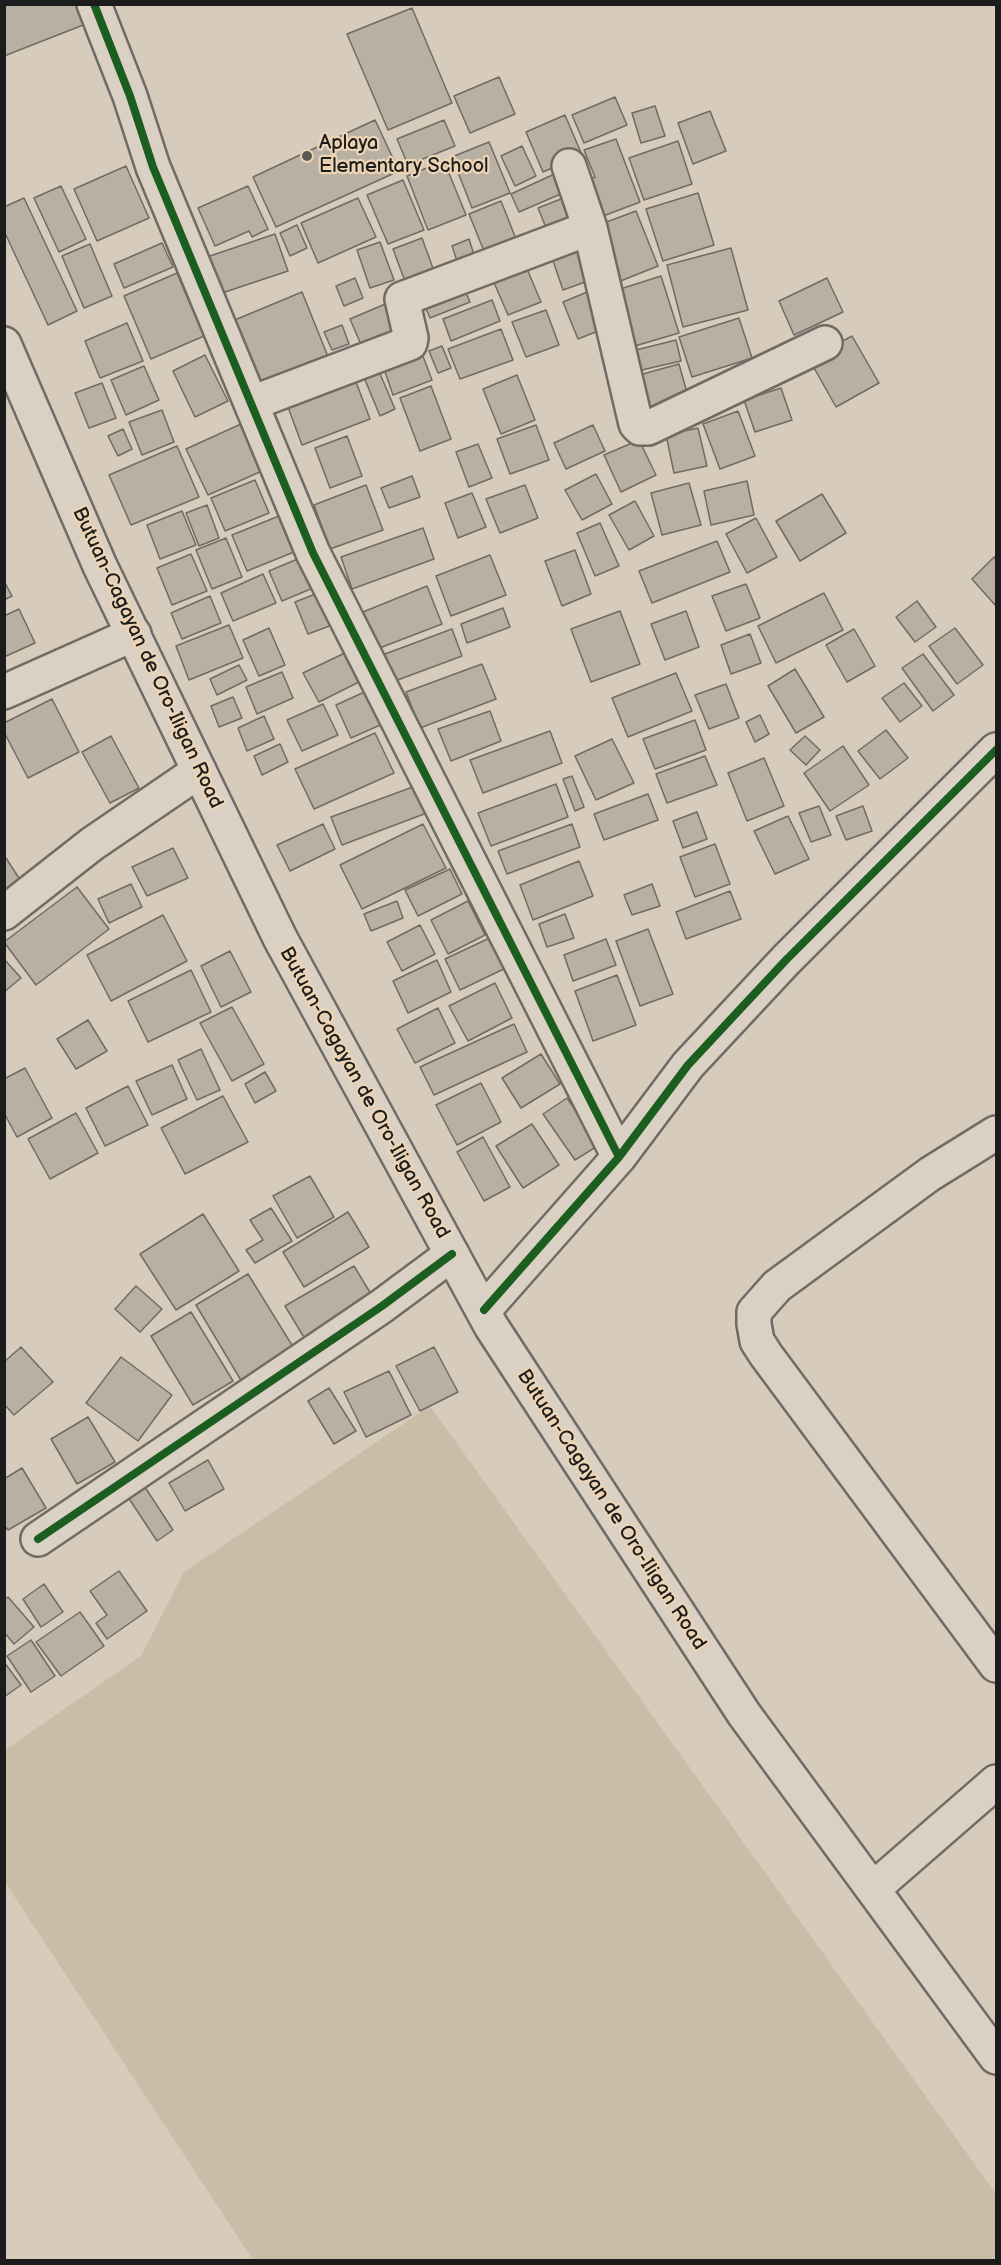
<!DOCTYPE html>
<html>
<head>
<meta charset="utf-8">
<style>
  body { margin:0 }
  #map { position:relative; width:1001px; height:2265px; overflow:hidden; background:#d7cbbb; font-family:"Balsamiq Sans",sans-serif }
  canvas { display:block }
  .frame { position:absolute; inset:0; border:6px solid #1c1c1c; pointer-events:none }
</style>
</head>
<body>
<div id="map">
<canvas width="1001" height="2265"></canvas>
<div class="frame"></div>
</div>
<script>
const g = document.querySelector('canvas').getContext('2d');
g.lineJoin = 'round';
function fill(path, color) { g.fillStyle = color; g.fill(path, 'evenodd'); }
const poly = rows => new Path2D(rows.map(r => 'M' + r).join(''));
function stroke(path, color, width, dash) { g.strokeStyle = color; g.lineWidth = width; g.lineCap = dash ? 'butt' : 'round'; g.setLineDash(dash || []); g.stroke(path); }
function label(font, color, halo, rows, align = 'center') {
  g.font = font + ' "Balsamiq Sans",sans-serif'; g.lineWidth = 4.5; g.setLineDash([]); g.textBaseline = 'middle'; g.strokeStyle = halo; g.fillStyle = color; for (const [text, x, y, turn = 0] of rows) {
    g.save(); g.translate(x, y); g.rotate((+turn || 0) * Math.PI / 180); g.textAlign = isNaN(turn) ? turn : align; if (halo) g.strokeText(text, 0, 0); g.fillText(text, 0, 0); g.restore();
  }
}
fill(poly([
  [430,1406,996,2194,996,2260,253,2260,5,1882,5,1750,141,1656,184,1572]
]), '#cbbca7');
const building = poly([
  [4,4,90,4,96,20,4,56,4,4],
  [412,8,452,103,388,130,347,34,412,8],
  [499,77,515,114,470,133,454,96,499,77],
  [615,97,627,125,584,143,572,115,615,97],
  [655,106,665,136,641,143,632,113,655,106],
  [710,111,726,151,693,164,678,123,710,111],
  [565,115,582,155,543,172,526,132,565,115],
  [375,120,399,171,276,227,253,177,375,120],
  [444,120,455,146,408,165,397,139,444,120],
  [616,139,640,202,598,218,583,182,595,177,584,150,616,139],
  [678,141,692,184,644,200,629,158,678,141],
  [489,142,510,193,472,208,452,157,489,142],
  [522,146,536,176,515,186,501,156,522,146],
  [444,161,466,215,428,230,407,176,444,161],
  [126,166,149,218,97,241,74,189,126,166],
  [561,171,570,190,519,212,511,194,561,171],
  [403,180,424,230,388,244,367,195,403,180],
  [61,186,86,239,59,252,34,198,61,186],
  [248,186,268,229,252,237,249,231,215,246,198,208,248,186],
  [698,193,714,245,663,261,646,209,698,193],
  [571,195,582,222,549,235,538,208,571,195],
  [24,198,77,311,48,325,4,231,4,207,24,198],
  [358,198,376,237,318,263,301,223,358,198],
  [501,201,520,249,488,261,469,214,501,201],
  [636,211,658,266,618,282,596,226,636,211],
  [297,225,307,248,290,256,280,233,297,225],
  [275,234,288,271,219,294,207,257,275,234],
  [422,238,435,274,406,284,393,249,422,238],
  [469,239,476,261,459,267,452,246,469,239],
  [582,241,596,278,563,290,550,252,582,241],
  [380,242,394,280,370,288,357,250,380,242],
  [162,243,173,267,124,288,114,264,162,243],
  [90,244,112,296,84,308,62,256,90,244],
  [731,248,748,310,683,327,667,265,731,248],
  [525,264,541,302,508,315,492,278,525,264],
  [177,273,204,336,151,359,124,296,177,273],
  [661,276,679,333,628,348,611,292,661,276],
  [355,278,363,298,344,306,336,286,355,278],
  [827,278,843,312,794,335,779,301,827,278],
  [462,283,470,302,430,318,422,299,462,283],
  [592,290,608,327,578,339,563,302,592,290],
  [302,292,331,364,258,393,230,322,302,292],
  [492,300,500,321,451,341,443,319,492,300],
  [390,302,406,339,366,356,350,319,390,302],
  [546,310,559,345,526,357,512,322,546,310],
  [739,318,752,358,692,377,679,337,739,318],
  [127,323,143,361,100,378,85,341,127,323],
  [342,325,349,344,332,350,324,332,342,325],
  [501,329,513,360,460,379,448,349,501,329],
  [852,336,879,383,836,407,809,359,852,336],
  [676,340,681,361,633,372,628,352,676,340],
  [442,346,451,368,438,373,429,351,442,346],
  [421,351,432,380,393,395,383,366,421,351],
  [205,355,228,401,195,417,173,371,205,355],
  [679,364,689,400,642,414,632,377,679,364],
  [144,366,159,400,126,415,111,380,144,366],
  [378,369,395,409,380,416,363,375,378,369],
  [353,374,370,419,302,445,285,399,353,374],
  [517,375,535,420,501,434,483,389,517,375],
  [102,383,116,418,89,428,75,393,102,383],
  [431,386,451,439,420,451,400,398,431,386],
  [781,388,792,420,755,432,744,400,781,388],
  [162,410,174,442,142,455,129,422,162,410],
  [738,411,755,456,720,469,703,424,738,411],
  [241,424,262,471,208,495,186,449,241,424],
  [536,425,549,460,510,474,497,439,536,425],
  [593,425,605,451,566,469,554,443,593,425],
  [698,428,707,466,674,473,666,435,698,428],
  [123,429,132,449,118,456,108,436,123,429],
  [347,436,362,476,330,488,315,448,347,436],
  [639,440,656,475,621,492,604,455,639,440],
  [478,444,492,478,469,487,456,452,478,444],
  [177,446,199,497,131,525,109,475,177,446],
  [596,474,612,504,582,520,565,490,596,474],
  [412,476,420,497,389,508,381,488,412,476],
  [255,480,269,513,225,531,211,498,255,480],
  [747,481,754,515,711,525,704,491,747,481],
  [689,483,701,525,662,535,651,493,689,483],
  [366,485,383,530,330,549,314,505,366,485],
  [525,485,538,518,500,533,486,499,525,485],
  [472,493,486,527,458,538,445,503,472,493],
  [822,494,846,533,800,561,776,521,822,494],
  [635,501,654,536,629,550,609,515,635,501],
  [207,505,219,538,199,546,186,513,207,505],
  [182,511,196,545,160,559,147,525,182,511],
  [279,516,294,552,247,571,232,535,279,516],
  [756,518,777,557,747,573,726,534,756,518],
  [600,523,619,566,595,576,577,533,600,523],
  [423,528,434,559,352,589,341,557,423,528],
  [226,538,242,577,212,589,196,550,226,538],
  [717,541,730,572,652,603,639,571,717,541],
  [575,550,591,594,562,606,545,561,575,550],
  [191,554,207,591,172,605,157,568,191,554],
  [490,555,506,595,451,616,436,576,490,555],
  [994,557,996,560,996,606,972,579,994,557],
  [300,558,313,588,282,601,269,571,300,558],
  [263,574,276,603,233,621,221,593,263,574],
  [4,581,12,596,4,600,4,581],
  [746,584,760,618,726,631,712,596,746,584],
  [427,586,442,624,377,649,363,612,427,586],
  [318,593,332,625,308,634,295,602,318,593],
  [824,593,843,630,776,663,758,626,824,593],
  [210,596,221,623,182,639,171,613,210,596],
  [917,601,936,627,915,642,896,617,917,601],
  [503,608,510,627,467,643,461,624,503,608],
  [19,609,35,643,4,657,4,616,19,609],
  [620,611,640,664,591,682,571,629,620,611],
  [686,611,699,647,665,660,651,624,686,611],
  [229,625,243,658,189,680,176,646,229,625],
  [269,628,285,665,259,676,243,640,269,628],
  [955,628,983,665,957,684,929,646,955,628],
  [452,629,462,656,395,681,385,654,452,629],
  [854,629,875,666,847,682,826,645,854,629],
  [750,634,761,663,731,674,721,645,750,634],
  [349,651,363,680,319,702,303,673,349,651],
  [923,654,954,695,933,711,902,668,923,654],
  [482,664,496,699,420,728,406,692,482,664],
  [239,665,247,680,217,695,210,679,239,665],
  [795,669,824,717,796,733,768,686,795,669],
  [282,672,293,698,257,714,246,687,282,672],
  [676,673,692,711,628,737,612,698,676,673],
  [904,683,922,706,900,722,882,698,904,683],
  [726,684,739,718,709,729,695,695,726,684],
  [371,689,387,722,351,738,336,705,371,689],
  [233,697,242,718,219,727,211,706,233,697],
  [52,699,79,752,28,778,4,732,4,723,52,699],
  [323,704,338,735,302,751,287,720,323,704],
  [490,711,501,741,451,761,438,729,490,711],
  [760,715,769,734,755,742,746,722,760,715],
  [264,716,274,739,247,751,238,728,264,716],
  [695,720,706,750,655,769,643,739,695,720],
  [886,730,908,758,880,779,858,751,886,730],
  [550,731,562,763,483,793,470,760,550,731],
  [375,733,394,773,314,809,295,769,375,733],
  [111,736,139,788,110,803,82,752,111,736],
  [805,736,820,750,806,765,790,750,805,736],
  [612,739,634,783,596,800,575,756,612,739],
  [280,744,288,762,262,775,254,756,280,744],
  [843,746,869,785,830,811,804,773,843,746],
  [705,756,717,785,667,803,656,774,705,756],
  [764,758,784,806,747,821,728,773,764,758],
  [572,776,584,807,575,811,563,779,572,776],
  [421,784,432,811,342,845,331,817,421,784],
  [556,784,568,817,491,846,478,813,556,784],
  [648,794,658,820,604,840,594,814,648,794],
  [819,806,831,835,811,842,799,813,819,806],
  [863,806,872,831,846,840,836,816,863,806],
  [697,812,707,839,683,848,673,821,697,812],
  [788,816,809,859,775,874,754,831,788,816],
  [323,824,335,849,290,871,277,845,323,824],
  [423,824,446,868,362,909,340,865,423,824],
  [572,824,580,847,507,874,498,851,572,824],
  [715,844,730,884,695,897,680,857,715,844],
  [173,848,188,878,147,896,132,867,173,848],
  [4,855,26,889,4,903,4,855],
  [579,861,593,896,533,920,520,885,579,861],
  [450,869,462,894,418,916,405,890,450,869],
  [131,884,142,907,109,923,98,899,131,884],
  [652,884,660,906,632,915,624,895,652,884],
  [77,887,109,929,36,985,4,942,77,887],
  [730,891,741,919,686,939,676,912,730,891],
  [397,901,403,918,371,931,364,914,397,901],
  [468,901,485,935,448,954,431,920,468,901],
  [565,914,574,938,547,947,539,924,565,914],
  [163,915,187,961,111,1001,87,955,163,915],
  [420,925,435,954,402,971,387,942,420,925],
  [648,929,673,994,640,1006,616,941,648,929],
  [496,935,510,966,460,990,445,959,496,935],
  [606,939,616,965,573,981,564,955,606,939],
  [230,951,251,992,221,1007,201,966,230,951],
  [4,959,21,978,4,992,4,959],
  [437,960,451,992,408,1013,393,981,437,960],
  [191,970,211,1012,148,1042,128,1001,191,970],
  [617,975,636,1025,593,1041,575,991,617,975],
  [495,983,512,1018,468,1041,449,1006,495,983],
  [232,1007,264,1064,232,1081,200,1023,232,1007],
  [438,1008,455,1043,415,1063,397,1029,438,1008],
  [88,1020,107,1051,76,1069,57,1039,88,1020],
  [514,1024,527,1052,434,1095,420,1067,514,1024],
  [201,1049,220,1090,197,1100,178,1060,201,1049],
  [541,1054,560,1084,521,1108,502,1078,541,1054],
  [172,1065,187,1099,152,1115,136,1081,172,1065],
  [25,1068,52,1118,17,1137,4,1113,4,1079,25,1068],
  [265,1072,276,1091,255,1103,245,1084,265,1072],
  [481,1083,501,1122,457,1145,436,1105,481,1083],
  [128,1086,148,1125,105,1146,86,1108,128,1086],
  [223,1096,248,1142,185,1174,161,1128,223,1096],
  [567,1098,599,1145,575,1160,543,1114,567,1098],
  [76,1113,98,1153,50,1179,28,1139,76,1113],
  [532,1124,559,1165,523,1188,496,1146,532,1124],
  [483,1137,510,1187,484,1201,457,1152,483,1137],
  [310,1176,334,1217,297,1238,273,1196,310,1176],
  [271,1208,292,1241,255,1263,246,1250,263,1240,250,1220,271,1208],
  [348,1212,369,1247,304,1287,283,1252,348,1212],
  [203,1214,239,1271,176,1310,140,1254,203,1214],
  [354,1266,374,1299,305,1339,285,1306,354,1266],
  [248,1274,295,1350,242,1382,196,1305,248,1274],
  [136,1286,162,1309,140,1332,115,1309,136,1286],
  [191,1312,233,1381,193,1405,151,1336,191,1312],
  [21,1347,53,1382,14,1415,4,1404,4,1362,21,1347],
  [434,1347,458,1392,420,1411,396,1366,434,1347],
  [121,1357,172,1395,138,1441,86,1403,121,1357],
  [389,1371,411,1415,366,1437,344,1392,389,1371],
  [329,1388,356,1431,334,1444,308,1401,329,1388],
  [88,1417,115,1462,77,1484,51,1439,88,1417],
  [208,1460,224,1489,185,1511,169,1483,208,1460],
  [22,1468,46,1508,8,1530,4,1525,4,1479,22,1468],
  [143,1484,173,1530,157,1541,126,1494,143,1484],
  [119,1571,147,1611,107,1639,96,1623,107,1615,90,1591,119,1571],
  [44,1584,63,1612,41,1627,23,1599,44,1584],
  [8,1597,34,1627,14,1644,4,1632,4,1600,8,1597],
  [80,1612,104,1646,61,1676,36,1642,80,1612],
  [31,1640,55,1676,31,1692,7,1656,31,1640],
  [4,1662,21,1685,4,1697,4,1662]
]);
fill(building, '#b9b0a4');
stroke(building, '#706b64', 1.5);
const minor = poly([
  [94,4,130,96,153,167,313,553,619,1157],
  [569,166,590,228,636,424,640,428,648,428,825,343],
  [252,403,410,343,411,338,402,299,590,228],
  [4,692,134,634],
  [4,913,92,844,199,771],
  [996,1133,930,1174,777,1286,754,1312,754,1324,757,1341,766,1355,996,1665],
  [484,1310,619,1157,688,1065,786,960,996,750],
  [38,1539,382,1306,452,1254],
  [873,1889,996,1782]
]);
const highway = poly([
  [4,344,100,566,280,938,491,1326,744,1714,996,2057]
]);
stroke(minor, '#706b64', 38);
stroke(highway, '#706b64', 38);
stroke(minor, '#dad0c4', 33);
stroke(highway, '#dad0c4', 33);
stroke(poly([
  [94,4,130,96,153,167,313,553,619,1157],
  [484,1310,619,1157,688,1065,786,960,996,750],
  [38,1539,382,1306,452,1254]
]), '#1b5e20', 8);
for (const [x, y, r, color] of [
  [307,156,6,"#5d5954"]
]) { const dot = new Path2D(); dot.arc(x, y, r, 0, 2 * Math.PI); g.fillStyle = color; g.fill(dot); stroke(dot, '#ecd4b4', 2); }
label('20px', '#1c1c1c', '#ecd4b4', [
  ["Aplaya",319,144],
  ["Elementary School",319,167]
], 'left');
label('20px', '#1c1c1c', '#ecd4b4', [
  ["Butuan-Cagayan de Oro-Iligan Road",147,658,65],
  ["Butuan-Cagayan de Oro-Iligan Road",364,1093,61],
  ["Butuan-Cagayan de Oro-Iligan Road",611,1510,57]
]);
</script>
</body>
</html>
